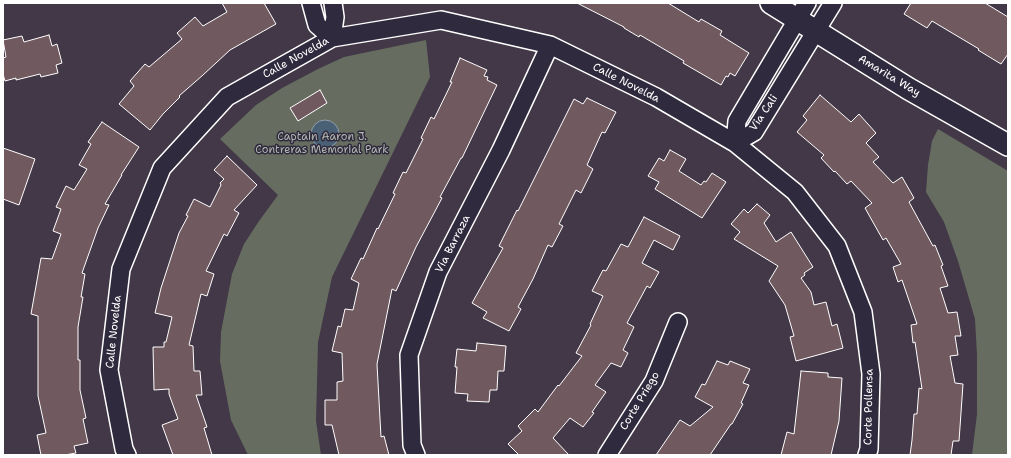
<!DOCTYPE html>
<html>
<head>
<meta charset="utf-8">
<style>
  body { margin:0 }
  #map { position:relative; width:1011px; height:458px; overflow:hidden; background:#423847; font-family:"Shantell Sans",sans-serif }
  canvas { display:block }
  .frame { position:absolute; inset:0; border:4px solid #fff; pointer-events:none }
</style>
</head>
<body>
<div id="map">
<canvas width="1011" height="458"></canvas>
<div class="frame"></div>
</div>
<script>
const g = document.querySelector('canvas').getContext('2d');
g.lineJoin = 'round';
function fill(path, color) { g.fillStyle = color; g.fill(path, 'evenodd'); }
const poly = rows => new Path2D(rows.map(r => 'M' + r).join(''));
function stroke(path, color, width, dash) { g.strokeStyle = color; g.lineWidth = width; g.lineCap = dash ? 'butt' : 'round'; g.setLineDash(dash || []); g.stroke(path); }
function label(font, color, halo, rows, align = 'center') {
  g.font = font + ' "Shantell Sans",sans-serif'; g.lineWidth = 3; g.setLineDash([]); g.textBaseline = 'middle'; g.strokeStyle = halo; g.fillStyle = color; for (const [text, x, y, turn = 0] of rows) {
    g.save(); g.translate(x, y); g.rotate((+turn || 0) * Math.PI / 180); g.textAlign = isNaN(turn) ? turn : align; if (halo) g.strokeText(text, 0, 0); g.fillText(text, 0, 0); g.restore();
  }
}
fill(poly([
  [426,40,430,77,332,277,318,342,316,421,321,455,248,455,231,420,220,361,221,332,232,274,244,244,259,221,278,195,220,139,256,105,282,88,318,69,344,57],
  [938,129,1008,171,1008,455,972,455,977,414,977,355,975,319,958,261,944,222,926,192,928,165,932,141]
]), '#666d60');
const water = poly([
  '311 134a14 14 0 1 1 28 0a14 14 0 1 1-28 0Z'
]);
fill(water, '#4a6075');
stroke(water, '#92a0ac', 1);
const building = poly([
  [222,3,264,3,276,24,230,50,203,75,179,96,180,97,163,114,150,130,119,104,134,86,130,81,145,64,149,67,182,39,177,33,195,17,203,26,227,12,222,3],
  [577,3,668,3,699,22,701,19,722,31,720,35,749,53,735,76,730,73,728,77,726,76,721,85,683,63,684,61,640,35,639,37,624,28,624,27,577,3],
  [911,3,985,3,1008,17,1008,54,1001,64,978,50,979,49,932,21,927,28,904,14,911,3],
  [49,35,52,46,57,44,62,63,56,65,58,73,41,77,40,74,16,80,16,78,5,81,3,74,3,58,6,57,3,40,22,36,24,42,49,35],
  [460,58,487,70,484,76,488,77,487,80,497,85,462,158,461,158,440,197,442,198,416,247,396,291,392,289,377,364,381,437,384,436,389,455,339,455,332,425,325,425,325,400,337,400,337,382,343,381,342,353,332,351,338,326,341,327,345,309,353,310,359,283,351,279,361,258,363,259,377,228,378,229,395,194,393,193,403,172,406,173,423,139,421,138,431,117,434,119,452,82,450,82,460,58],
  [320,90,327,103,298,121,290,108,320,90],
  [820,95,851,122,859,114,876,133,866,143,879,157,873,162,893,183,902,177,914,198,909,202,933,246,935,245,943,265,941,266,948,286,940,288,948,313,957,312,961,336,955,336,958,355,950,356,955,383,963,384,959,441,953,441,951,455,910,455,912,440,914,414,917,414,919,388,922,389,915,342,913,343,911,325,917,324,902,280,898,282,893,267,901,264,886,238,883,240,865,208,872,203,851,181,847,184,835,171,834,172,821,158,824,155,797,132,807,120,803,116,820,95],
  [587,98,616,112,605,133,602,132,587,165,593,169,581,193,576,190,559,224,563,226,552,247,548,245,533,279,518,307,521,309,509,331,483,318,487,312,472,303,503,248,499,246,517,210,518,211,574,99,583,104,587,98],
  [102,122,139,147,121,175,122,175,105,204,109,205,98,228,82,273,85,274,81,297,83,297,78,327,78,360,80,360,80,390,86,418,83,419,88,443,74,446,76,453,65,455,41,455,37,435,46,433,38,396,38,316,31,314,41,258,52,259,61,234,53,231,61,209,56,207,66,186,74,190,87,169,79,165,91,144,88,142,102,122],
  [3,148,35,159,19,205,3,199,3,148],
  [670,150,686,159,679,171,701,185,704,181,706,182,712,173,726,182,702,218,655,189,659,182,648,176,659,158,664,161,670,150],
  [227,156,257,185,234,210,239,213,227,236,224,234,206,271,214,274,207,296,201,294,189,345,193,346,194,371,200,371,202,395,196,395,207,427,204,428,212,455,173,455,162,425,178,419,169,394,169,389,154,390,153,347,164,347,164,342,166,342,172,317,155,313,161,288,179,233,188,216,186,215,194,199,210,207,221,185,220,183,224,179,214,170,227,156],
  [757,204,770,215,764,223,776,242,791,232,813,267,804,273,805,275,801,278,811,292,814,305,826,302,832,326,837,324,843,348,796,361,790,337,794,336,785,305,769,281,778,266,734,239,740,232,731,224,744,209,748,213,757,204],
  [644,217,680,236,673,250,654,240,642,263,659,272,650,288,647,286,627,323,634,327,623,350,628,353,621,367,611,363,595,385,606,392,592,412,594,413,583,427,570,418,553,438,569,455,519,455,508,444,522,431,518,426,535,409,538,412,558,385,559,386,582,356,576,353,591,325,590,324,603,296,592,291,603,270,606,271,621,244,628,247,644,217],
  [477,343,506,346,504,371,498,371,497,390,490,390,489,402,467,401,468,394,455,393,457,367,455,367,457,349,476,351,477,343],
  [717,361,728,365,730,361,750,369,743,383,749,385,741,403,743,404,732,424,731,424,710,455,656,455,680,420,690,426,713,407,695,397,702,384,705,385,717,361],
  [801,371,828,373,828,377,842,378,839,421,831,455,781,455,787,432,794,434,801,371]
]);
fill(building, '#70595f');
stroke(building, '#fff', 1);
const minor = poly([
  [311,3,317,25,332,38,335,17,333,3],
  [735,143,754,132,833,3],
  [735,143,737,121,807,3],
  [127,455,124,449,109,370,121,269,162,168,227,97,332,38,441,20,550,45,656,97,735,143,795,192,837,246,863,312,871,374,869,449,867,455],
  [416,455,412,445,409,355,438,272,501,150,550,45],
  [607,455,654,381,678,322]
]);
const tertiary = poly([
  [771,3,909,89,1008,145]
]);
stroke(minor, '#fff', 20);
stroke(tertiary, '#fff', 24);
stroke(minor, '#2f2a3d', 17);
stroke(tertiary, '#2f2a3d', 21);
label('11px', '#fff', '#2f2a3d', [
  ["Calle Novelda",296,58,-29],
  ["Amarita Way",889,76,31],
  ["Calle Novelda",626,83,27],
  ["Via Cali",764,113,-56],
  ["Via Barraza",453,244,-63],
  ["Calle Novelda",114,332,-84],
  ["Corte Priego",640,401,-59],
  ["Corte Pollensa",869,407,-89]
]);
label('11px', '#b2b6b0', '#2f2a3d', [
  ["Captain Aaron J.",322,137],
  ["Contreras Memorial Park",322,150]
]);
</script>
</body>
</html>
